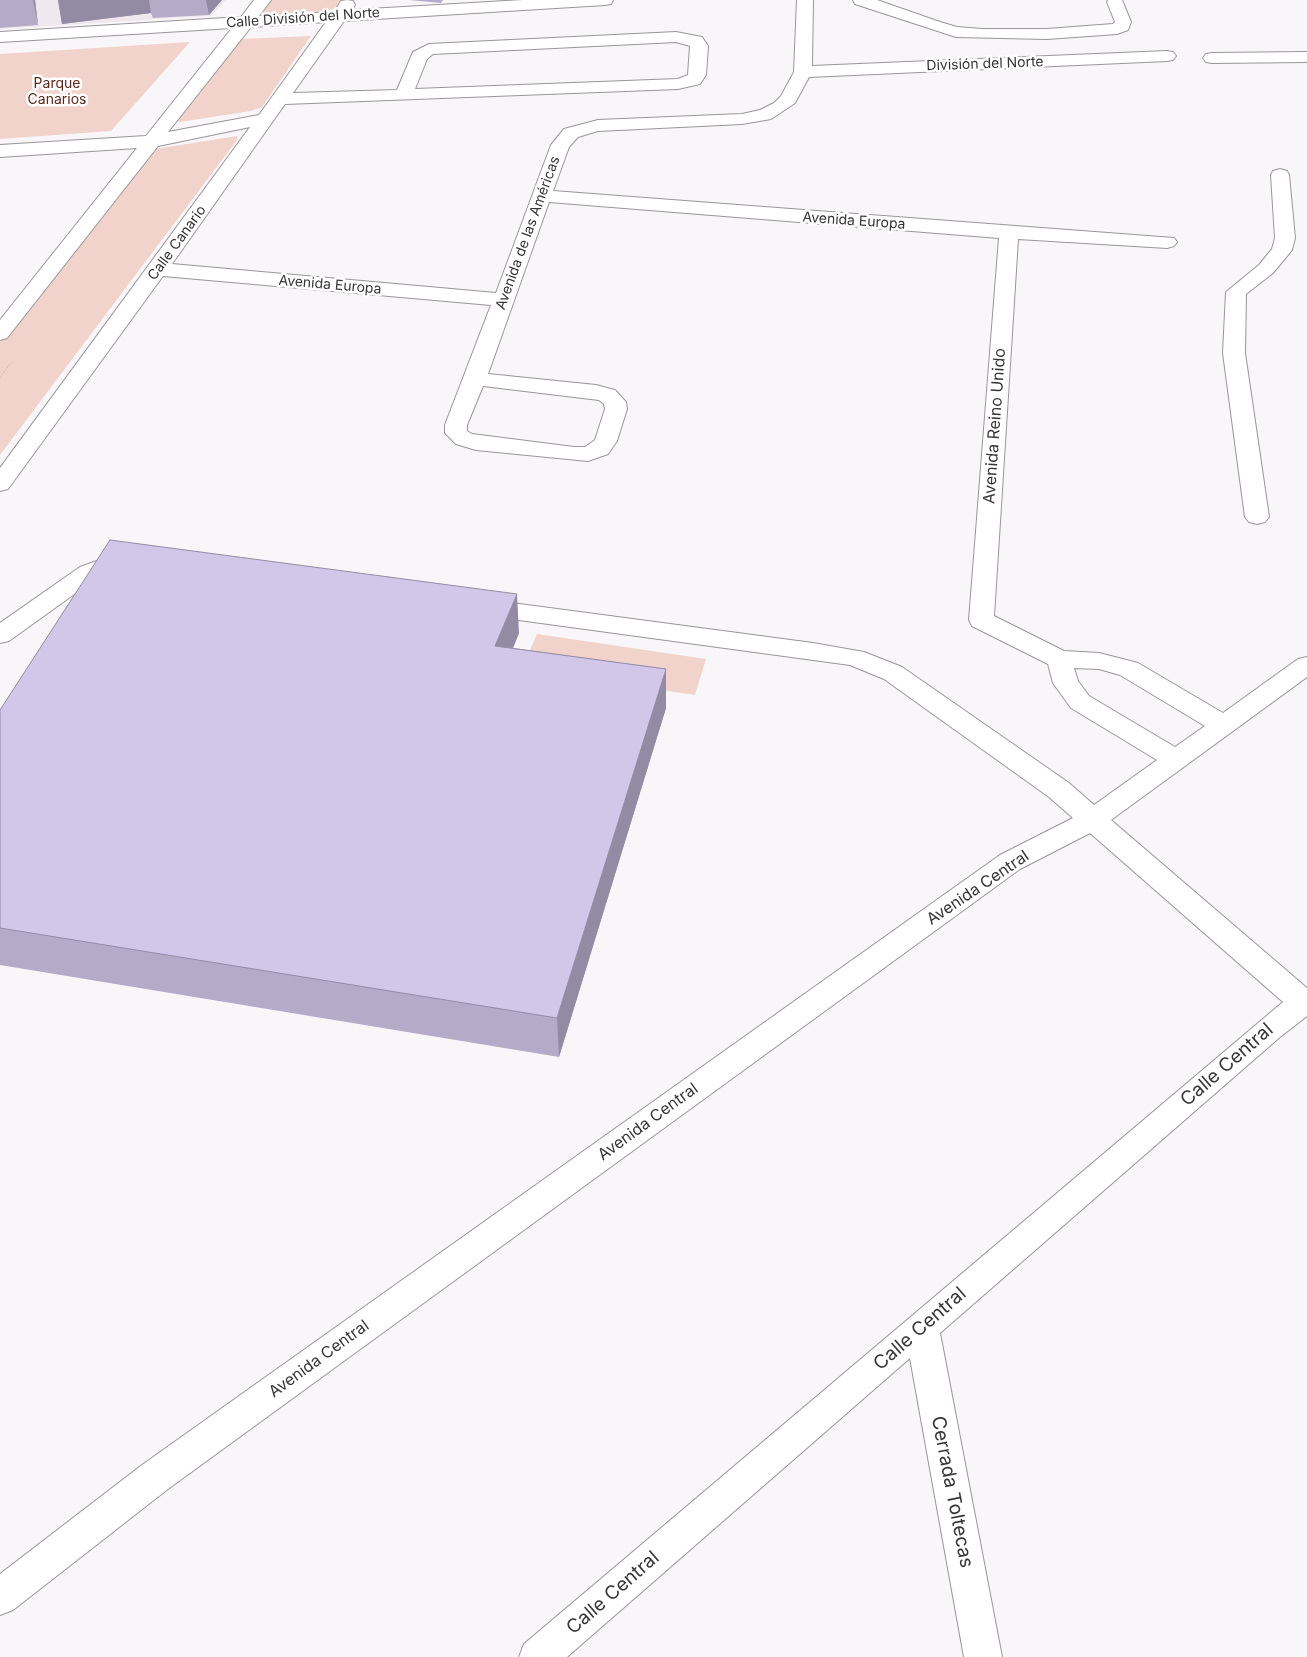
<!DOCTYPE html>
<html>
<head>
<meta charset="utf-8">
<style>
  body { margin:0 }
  canvas { display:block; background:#f9f6f9 }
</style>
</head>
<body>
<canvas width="1307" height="1657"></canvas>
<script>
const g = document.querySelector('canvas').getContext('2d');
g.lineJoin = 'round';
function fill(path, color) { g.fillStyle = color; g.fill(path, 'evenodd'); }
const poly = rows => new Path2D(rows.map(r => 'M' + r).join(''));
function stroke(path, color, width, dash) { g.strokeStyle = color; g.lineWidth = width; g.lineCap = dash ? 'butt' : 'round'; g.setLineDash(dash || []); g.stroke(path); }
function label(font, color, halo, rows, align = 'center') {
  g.font = font + ' Inter,sans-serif'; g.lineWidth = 5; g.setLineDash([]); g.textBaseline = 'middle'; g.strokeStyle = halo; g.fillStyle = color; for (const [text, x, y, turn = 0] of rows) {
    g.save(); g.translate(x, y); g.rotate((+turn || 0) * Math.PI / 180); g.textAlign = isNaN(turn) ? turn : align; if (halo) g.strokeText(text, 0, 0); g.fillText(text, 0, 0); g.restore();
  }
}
fill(poly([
  [0,0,226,0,211,16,0,29]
]), '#f1e7ef');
fill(poly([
  [272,0,340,0,335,8,326,11,267,15,262,12],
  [311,36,262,107,251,111,180,122,174,120,241,39],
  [190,42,111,131,0,139,0,54],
  [237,136,237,140,0,455,0,342,155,149],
  [537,634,706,659,695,695,522,669]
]), '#f2d3cb');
const minor = poly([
  [254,0,271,0,259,16,334,12,341,1,347,0,353,1,355,5,352,10,523,0,613,0,611,4,605,5,344,21,293,93,397,90,413,52,429,44,676,32,702,37,708,46,706,75,700,84,678,89,285,104,172,264,496,293,551,145,564,129,598,120,742,114,760,110,774,103,781,96,794,72,797,0,813,0,812,66,1167,51,1173,52,1176,56,1173,60,1167,61,809,77,795,103,771,119,742,124,598,131,578,137,569,147,553,191,1174,238,1177,242,1174,246,1167,248,1018,239,994,616,1064,651,1099,653,1138,663,1223,713,1298,659,1307,657,1307,677,1111,820,1307,988,1307,1016,1280,1037,940,1333,1002,1657,964,1657,910,1358,567,1657,519,1657,524,1644,1283,1002,1090,833,1020,869,168,1489,13,1610,0,1615,0,1574,142,1465,1000,855,1073,818,1049,797,884,679,850,665,482,615,473,613,470,607,473,601,482,599,813,643,864,652,902,667,1069,783,1094,805,1157,760,1071,708,1053,683,1048,664,972,626,969,620,999,238,549,202,488,374,596,385,615,390,626,402,627,409,617,441,608,454,588,461,476,450,456,444,445,433,445,425,491,305,163,276,8,489,0,491,0,468,250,127,158,146,7,338,0,340,0,320,137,148,0,157,0,145,146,136,232,28,0,42,0,32,241,17,254,0],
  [326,22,259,115,168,132,251,27,326,22],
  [676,42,690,46,688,75,678,79,415,89,427,59,433,54,676,42],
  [483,386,599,400,604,404,605,409,595,440,585,447,574,447,472,434,467,431,467,425,483,386],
  [1074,668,1099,669,1120,675,1205,726,1175,747,1089,696,1078,681,1074,668],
  [853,0,877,0,940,22,957,27,982,29,1047,29,1113,24,1115,22,1107,2,1108,0,1122,0,1131,22,1128,30,1117,34,1047,39,956,37,855,4,853,0],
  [1307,52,1307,62,1212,63,1206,62,1203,58,1206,54,1212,53,1307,52],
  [1280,169,1287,171,1289,175,1295,238,1292,250,1273,273,1246,294,1245,353,1269,517,1265,522,1257,524,1249,522,1245,517,1223,353,1226,292,1259,265,1272,249,1275,238,1271,175,1273,171,1280,169],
  [124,556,132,558,136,563,132,568,110,572,98,577,9,641,0,643,0,623,80,567,105,558,124,556]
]);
stroke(minor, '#999598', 2);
stroke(poly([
  [0,377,12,362]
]), '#b6b4b6', 2, [0.5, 2.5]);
fill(minor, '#fff');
fill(poly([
  [0,0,35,0,38,25,0,28],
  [58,0,222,0,209,15,153,18,151,13,62,24],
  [409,0,443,0,441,3],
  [519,633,513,648,666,669,666,708,559,1057,0,965,0,710]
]), '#b5abc8');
fill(poly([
  [33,0,35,0,38,25],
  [58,0,149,0,151,13,62,24],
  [206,0,222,0,209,15],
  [517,594,519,633,498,685,495,646],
  [666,669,666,708,559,1057,557,1018]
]), '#938ba3');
const building = poly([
  [110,540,517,594,495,646,666,669,557,1018,0,928,0,710,110,540]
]);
fill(building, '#d2c7e9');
stroke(building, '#938ba3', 1);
label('14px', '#363536', '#fff', [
  ["Calle División del Norte",303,18,-4],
  ["División del Norte",985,64,-2],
  ["Avenida Europa",854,221,4],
  ["Avenida de las Américas",528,233,-70],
  ["Calle Canario",177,243,-54],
  ["Avenida Europa",330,285,5]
]);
label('14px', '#5c291d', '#fff', [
  ["Parque",57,84],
  ["Canarios",57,100]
]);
label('16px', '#363536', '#fff', [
  ["Avenida Reino Unido",995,426,-86],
  ["Avenida Central",978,888,-34],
  ["Avenida Central",648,1122,-36],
  ["Avenida Central",319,1359,-36]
]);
label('19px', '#363536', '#fff', [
  ["Calle Central",1227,1065,-41],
  ["Calle Central",920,1329,-41],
  ["Cerrada Toltecas",952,1492,79],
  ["Calle Central",613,1593,-41]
]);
</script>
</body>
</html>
